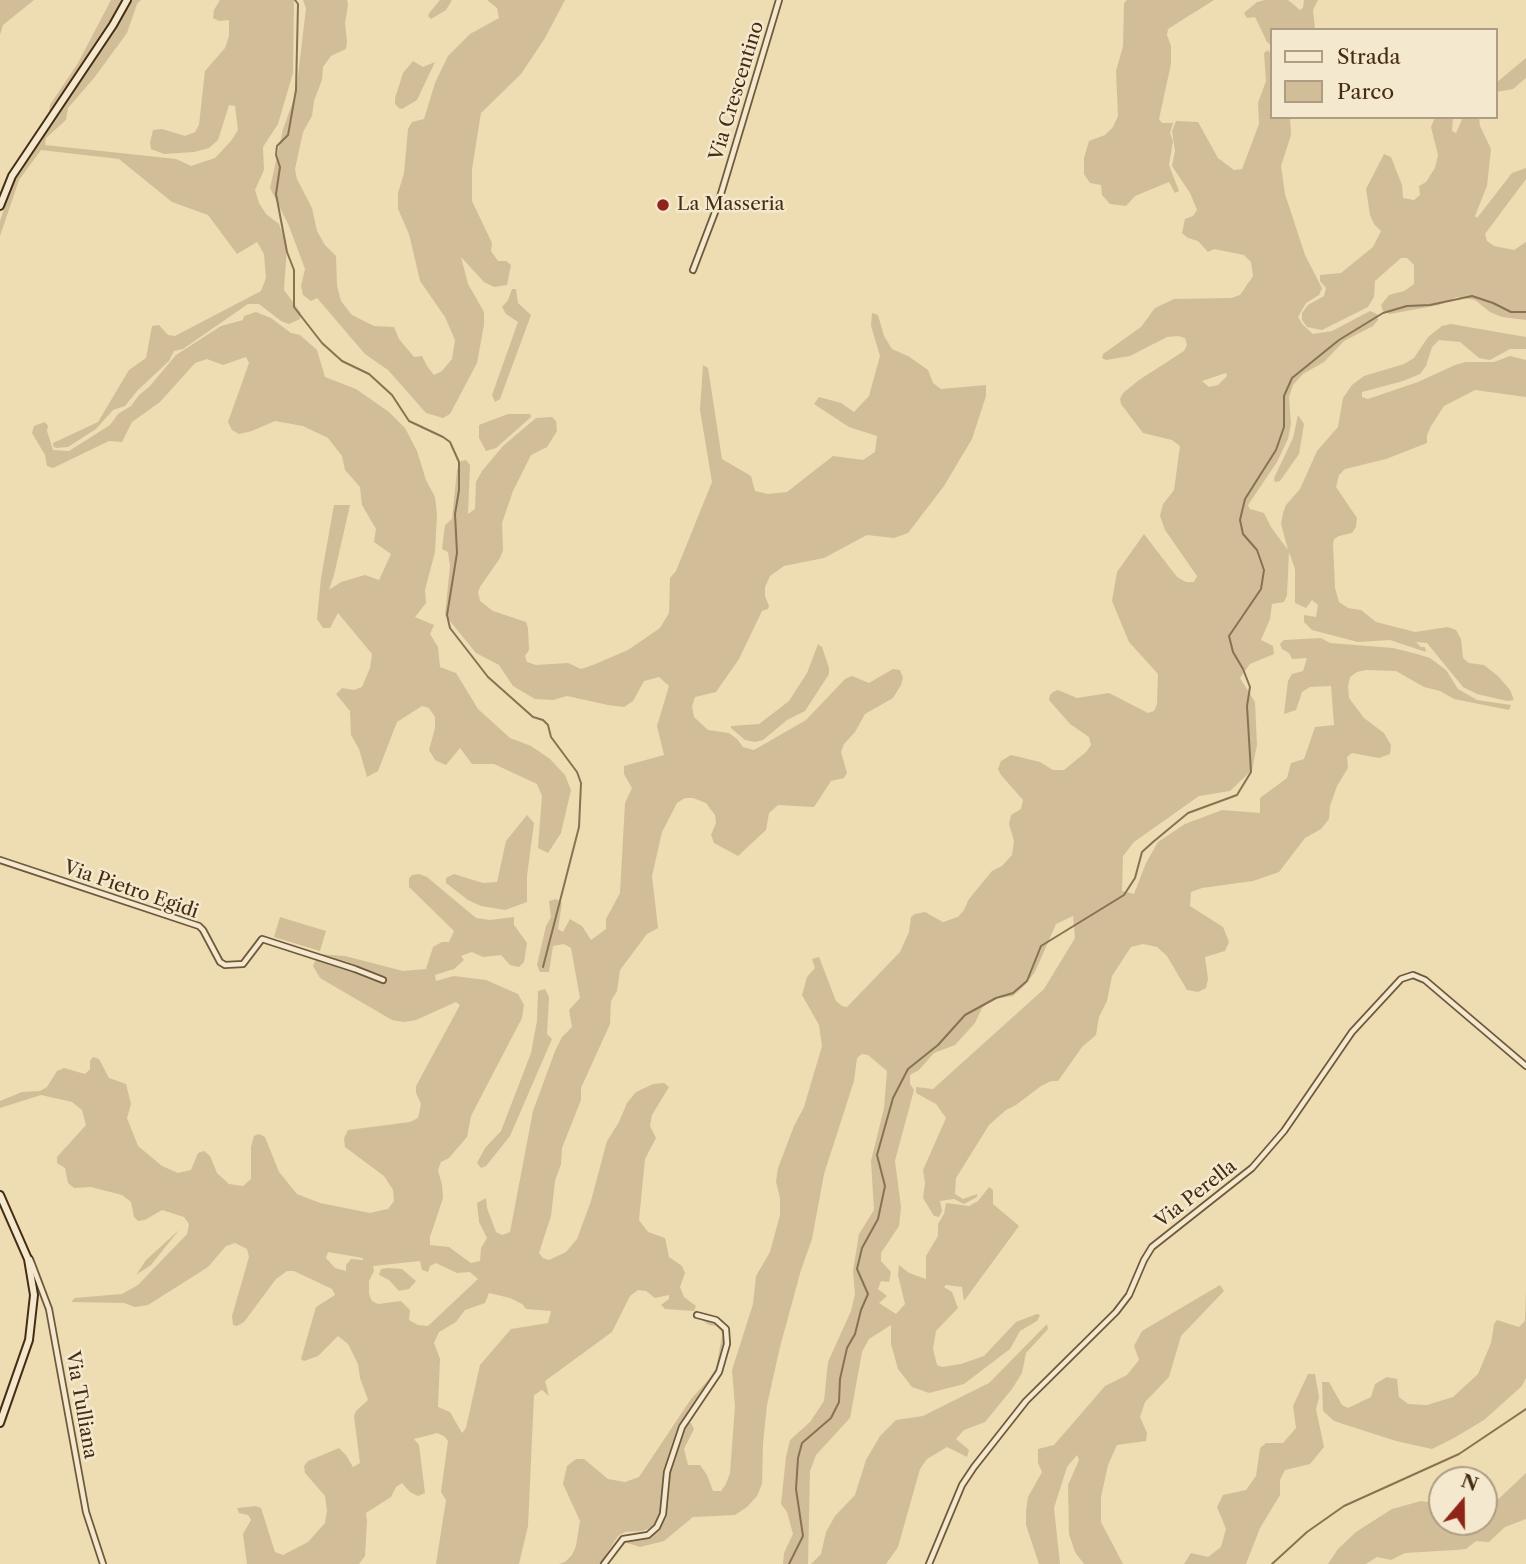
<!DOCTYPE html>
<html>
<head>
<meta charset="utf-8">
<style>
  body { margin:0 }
  #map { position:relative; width:1526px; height:1564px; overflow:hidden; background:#eedcb3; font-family:"Libre Caslon Text",serif }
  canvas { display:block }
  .legend { position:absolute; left:1270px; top:28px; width:228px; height:91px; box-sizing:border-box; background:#f4e8ce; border:2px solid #ae9d83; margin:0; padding:9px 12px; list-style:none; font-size:21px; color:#452d13 }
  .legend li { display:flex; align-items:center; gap:14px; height:35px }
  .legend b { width:35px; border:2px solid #ae9d83 }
  .north { position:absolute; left:1428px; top:1466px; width:70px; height:70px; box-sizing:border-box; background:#f4e8ce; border:2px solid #ae9d83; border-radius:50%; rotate:20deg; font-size:19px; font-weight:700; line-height:28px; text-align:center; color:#452d13 }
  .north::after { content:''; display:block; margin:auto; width:24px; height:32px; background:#8f2418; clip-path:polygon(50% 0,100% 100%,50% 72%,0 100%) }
</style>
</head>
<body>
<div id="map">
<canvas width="1526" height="1564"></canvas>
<ul class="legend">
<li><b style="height:9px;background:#f4e8ce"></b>Strada</li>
<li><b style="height:19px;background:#d1be98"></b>Parco</li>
</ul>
<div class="north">N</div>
</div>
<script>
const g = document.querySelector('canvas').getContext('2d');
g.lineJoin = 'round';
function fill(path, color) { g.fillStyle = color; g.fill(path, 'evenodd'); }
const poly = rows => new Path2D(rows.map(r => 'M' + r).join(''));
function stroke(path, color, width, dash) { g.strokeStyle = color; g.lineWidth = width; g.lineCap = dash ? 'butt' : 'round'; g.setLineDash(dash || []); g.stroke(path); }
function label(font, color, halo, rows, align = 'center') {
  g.font = font + ' "Libre Caslon Text",serif'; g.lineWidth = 5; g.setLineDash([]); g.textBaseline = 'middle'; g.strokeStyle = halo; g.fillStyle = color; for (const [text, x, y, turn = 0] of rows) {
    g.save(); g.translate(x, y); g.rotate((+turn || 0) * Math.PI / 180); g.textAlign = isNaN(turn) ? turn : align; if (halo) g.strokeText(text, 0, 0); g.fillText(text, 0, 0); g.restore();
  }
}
fill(poly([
  [0,0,34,0,3,25,0,35],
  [111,0,125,0,68,89,49,112,50,105,78,63],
  [130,0,141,0,137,4,127,33,94,78,68,108,66,120,46,138,45,145,176,159,191,166,215,158,231,141,238,130,235,106,229,105,218,140,209,148,194,152,164,154,151,149,150,143,153,130,162,129,185,136,195,132,199,125,205,71,225,48,229,36,229,20,219,21,213,18,214,10,220,0,294,0,293,73,278,124,263,147,264,170,255,190,259,203,266,214,279,224,287,247,284,290,301,313,300,319,289,324,281,321,259,304,248,304,183,349,174,351,169,361,137,391,125,406,113,410,96,429,68,447,56,448,53,446,53,443,98,422,129,370,146,358,152,326,159,325,168,335,175,336,261,291,266,278,264,254,257,242,237,254,208,215,172,202,119,159,41,150,19,180,0,236,0,221,12,185],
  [303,0,347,0,348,5,345,23,347,42,346,49,331,56,323,67,322,80,314,101,312,116,303,132,295,169,297,179,312,208,317,231,325,245,336,256,337,286,341,301,352,315,374,326,394,327,399,339,414,357,422,356,427,366,434,375,442,371,452,359,455,340,445,317,420,281,409,234,398,209,398,193,404,173,408,129,412,122,424,119,435,83,448,56,470,34,499,18,497,8,487,0,565,0,545,38,521,74,481,113,472,169,472,201,492,243,491,251,498,261,506,261,511,265,507,285,494,287,484,282,461,257,468,284,484,312,484,325,477,363,450,414,443,418,426,413,388,370,365,354,317,298,311,301,303,295,301,286,305,269,289,226,270,188,283,129,296,93,306,8],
  [440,0,452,0,446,10,431,19,428,16,430,12],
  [1127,0,1214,0,1168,29,1167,35,1171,46,1171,64,1159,119,1162,123,1173,123,1170,133,1173,141,1169,165,1179,191,1175,193,1169,182,1135,196,1126,206,1110,204,1102,195,1101,185,1090,183,1084,174,1084,158,1089,141,1105,135,1113,127,1118,116,1116,71,1123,46,1124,3],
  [1265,0,1288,0,1300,10,1303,8,1304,0,1318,0,1313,10,1315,30,1272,30,1272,46,1267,42,1255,17,1247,18,1244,13,1257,2],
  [1268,50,1272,56,1272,117,1290,117,1291,135,1281,166,1285,194,1305,255,1322,288,1319,295,1306,303,1298,317,1303,325,1313,334,1332,331,1370,311,1377,314,1378,320,1373,326,1344,341,1324,362,1303,374,1293,385,1289,397,1291,424,1288,439,1277,462,1248,505,1250,509,1264,513,1271,527,1288,550,1281,524,1283,513,1286,505,1300,489,1317,451,1338,427,1343,398,1352,385,1364,376,1404,364,1414,358,1428,337,1442,326,1451,324,1526,337,1526,349,1510,349,1490,360,1479,358,1460,342,1439,340,1432,347,1426,366,1420,374,1403,381,1362,392,1362,397,1368,399,1418,382,1455,365,1466,362,1494,362,1510,356,1526,360,1526,397,1475,390,1444,406,1431,426,1427,435,1427,443,1386,459,1345,469,1339,475,1336,487,1357,518,1356,527,1352,533,1339,536,1334,539,1333,544,1335,588,1339,602,1348,608,1361,610,1376,622,1415,632,1448,627,1456,630,1461,639,1463,658,1469,663,1484,665,1499,677,1510,690,1514,700,1507,701,1477,694,1463,687,1427,643,1416,642,1421,647,1425,647,1426,652,1390,640,1358,642,1312,630,1304,622,1304,615,1316,617,1318,605,1312,600,1306,608,1295,603,1295,569,1289,552,1287,595,1284,602,1272,604,1270,619,1261,640,1273,646,1274,654,1250,664,1240,678,1255,702,1257,745,1252,770,1230,791,1199,796,1134,842,1123,856,1122,891,1134,894,1146,863,1158,842,1185,824,1222,810,1260,813,1260,798,1287,778,1291,763,1304,759,1315,727,1334,725,1331,686,1310,687,1302,692,1296,710,1284,714,1288,681,1292,674,1303,671,1307,658,1292,659,1289,653,1282,649,1280,644,1284,640,1321,638,1330,643,1393,648,1417,654,1430,658,1446,670,1458,689,1477,700,1511,705,1509,710,1454,699,1440,691,1424,687,1396,671,1366,670,1357,672,1350,677,1348,686,1349,698,1364,718,1384,733,1391,745,1390,754,1379,758,1352,753,1347,757,1348,768,1337,786,1330,806,1329,819,1321,829,1305,838,1279,872,1253,881,1202,888,1191,892,1190,906,1223,927,1229,942,1225,951,1205,957,1208,979,1206,988,1198,992,1187,990,1167,956,1157,947,1143,944,1131,947,1112,976,1107,1001,1099,1017,1096,1035,1082,1047,1058,1081,1051,1081,1041,1086,1016,1105,1006,1110,989,1125,956,1178,955,1194,963,1199,977,1194,977,1197,964,1204,954,1199,940,1201,942,1211,939,1217,934,1216,923,1198,925,1183,923,1170,946,1118,936,1104,916,1093,916,1087,933,1089,1044,989,1075,938,1073,916,1056,924,1035,972,1025,985,1013,996,993,999,982,1008,975,1023,955,1045,934,1053,919,1070,910,1075,910,1084,914,1090,895,1161,901,1207,899,1226,881,1253,881,1261,891,1272,889,1282,881,1281,878,1289,887,1296,879,1303,896,1314,905,1304,898,1275,899,1265,909,1273,926,1279,926,1256,938,1236,938,1224,944,1214,946,1203,969,1206,978,1201,989,1187,993,1190,993,1204,1019,1226,964,1301,962,1287,946,1285,944,1287,952,1292,958,1308,936,1331,933,1349,937,1365,942,1367,961,1364,984,1356,1016,1322,1037,1314,1040,1315,1037,1321,1020,1331,1010,1349,964,1384,929,1393,912,1387,898,1369,891,1344,891,1325,869,1339,862,1352,850,1418,816,1455,810,1471,808,1564,783,1564,784,1553,793,1534,787,1512,781,1504,786,1457,790,1440,810,1422,824,1401,828,1362,851,1311,855,1294,853,1271,859,1234,874,1210,871,1161,884,1108,887,1071,868,1055,862,1054,857,1058,854,1081,824,1174,812,1239,801,1270,780,1347,767,1405,763,1443,762,1484,757,1496,747,1507,735,1515,693,1517,664,1541,640,1547,624,1542,626,1539,652,1535,659,1530,665,1515,669,1473,676,1447,687,1423,691,1423,694,1429,684,1449,688,1465,700,1465,707,1475,713,1491,721,1491,726,1484,730,1473,735,1406,732,1370,753,1304,756,1276,770,1252,780,1215,780,1198,776,1182,778,1168,794,1126,804,1107,822,1046,819,1025,802,995,807,977,815,968,812,959,819,957,836,1001,842,1006,847,1007,900,952,909,932,911,917,915,914,925,912,943,922,958,917,964,910,969,899,992,871,1002,866,1012,855,1014,841,1009,824,1011,815,1021,809,1023,800,1001,775,998,769,1001,761,1011,755,1040,762,1053,770,1064,770,1086,752,1091,745,1089,737,1070,724,1049,700,1050,695,1053,692,1058,690,1077,698,1109,693,1148,713,1154,711,1157,704,1158,674,1129,642,1112,601,1117,572,1144,534,1177,577,1186,582,1194,582,1197,576,1165,530,1160,516,1163,504,1174,490,1180,446,1172,440,1143,433,1121,404,1120,399,1123,393,1139,380,1184,351,1187,345,1185,338,1178,336,1167,337,1130,356,1106,360,1102,358,1103,354,1141,327,1155,308,1174,299,1231,298,1240,295,1253,276,1251,262,1244,255,1214,249,1208,252,1198,241,1188,238,1182,233,1185,219,1193,216,1197,210,1190,193,1172,166,1175,151,1172,131,1176,121,1198,122,1218,158,1234,170,1242,169,1259,124,1258,103,1266,81,1264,53],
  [1226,373,1227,376,1218,385,1209,387,1202,381],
  [1526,58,1526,78,1513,89,1496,92,1496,83],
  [413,61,423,67,435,62,417,100,402,109,399,108,395,104,395,98,403,73],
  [1435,117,1453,117,1452,131,1456,133,1463,117,1479,117,1480,126,1491,149,1487,186,1475,216,1477,218,1512,173,1526,168,1526,179,1485,234,1487,241,1494,246,1514,250,1526,242,1526,320,1502,317,1490,312,1475,300,1457,297,1439,305,1390,314,1383,311,1381,305,1389,295,1404,291,1414,284,1414,265,1407,258,1401,258,1375,281,1374,297,1368,307,1322,330,1307,327,1302,320,1302,313,1308,305,1324,296,1326,288,1320,281,1320,275,1341,273,1373,247,1381,231,1374,224,1370,215,1366,189,1384,154,1391,157,1402,185,1403,198,1414,200,1420,195,1419,186,1426,182,1435,168,1438,155,1431,127],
  [512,289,516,289,518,303,531,315,500,399,495,402,492,395,518,322,506,314,502,307,508,300],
  [256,312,271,318,291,333,300,335,317,350,325,377,356,389,389,412,405,428,417,451,426,480,435,497,437,514,435,552,425,590,426,603,415,617,434,625,430,634,438,647,440,667,456,673,478,709,510,738,531,746,550,759,565,775,571,790,561,833,548,853,538,848,542,796,537,784,494,764,472,764,460,748,446,765,435,760,429,750,435,728,435,717,429,708,422,706,397,722,378,771,367,777,359,749,351,735,350,711,336,694,342,688,354,690,362,687,370,668,372,654,338,613,330,628,323,628,317,619,321,578,334,505,350,505,334,575,329,590,341,582,365,575,379,580,391,554,374,542,376,529,362,505,360,487,345,470,342,456,328,438,303,426,275,421,252,431,239,434,232,430,228,422,249,363,246,357,223,365,207,359,195,363,160,402,132,422,122,442,109,441,53,468,47,466,45,455,32,433,34,426,45,422,48,426,47,431,53,450,69,451,110,425,118,414,131,406,139,395,149,387,176,355,221,326,243,320,244,316],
  [872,313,878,315,884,336,892,349,908,356,928,370,933,383,941,389,986,385,986,396,972,439,944,486,908,533,894,538,867,535,824,558,784,566,770,576,765,587,765,596,769,606,768,609,762,611,739,659,716,692,695,697,692,706,694,717,708,730,729,733,737,739,743,747,754,750,806,720,845,679,852,676,869,683,893,669,900,670,903,678,901,685,893,698,865,714,855,732,844,744,841,752,847,773,844,778,831,781,814,807,778,805,769,813,766,830,738,856,714,843,711,835,716,823,715,815,706,803,693,798,685,798,677,803,662,832,652,876,658,928,647,934,620,970,617,991,611,1001,610,1024,581,1088,581,1100,562,1148,561,1164,555,1181,551,1216,539,1253,543,1258,549,1260,566,1252,577,1239,591,1201,607,1141,619,1122,627,1103,636,1092,653,1084,664,1083,669,1087,652,1115,650,1126,656,1138,645,1159,639,1220,648,1232,665,1238,669,1257,682,1266,685,1273,680,1287,684,1297,696,1306,694,1311,665,1309,661,1305,669,1299,669,1295,655,1298,646,1291,638,1290,630,1296,612,1332,545,1381,549,1396,542,1390,534,1395,528,1526,519,1564,436,1564,446,1500,441,1492,448,1441,444,1436,437,1433,414,1439,419,1445,425,1493,418,1496,410,1492,402,1483,396,1487,391,1497,366,1513,367,1521,365,1556,359,1564,247,1564,243,1534,251,1520,248,1515,239,1513,237,1508,256,1506,261,1508,275,1552,283,1555,308,1542,325,1523,327,1511,325,1496,305,1473,304,1466,308,1461,339,1448,346,1455,353,1467,360,1463,354,1416,356,1411,368,1400,360,1378,358,1364,348,1344,338,1336,318,1356,304,1361,301,1359,316,1307,335,1295,332,1289,294,1271,287,1271,276,1279,244,1322,237,1326,233,1325,232,1316,249,1257,247,1249,235,1243,226,1246,208,1267,148,1305,135,1307,124,1303,71,1302,75,1298,122,1294,138,1285,187,1234,189,1224,184,1217,162,1210,145,1220,138,1221,134,1217,131,1202,122,1195,91,1187,74,1188,68,1183,65,1168,57,1163,57,1157,86,1125,82,1110,72,1102,41,1095,0,1108,0,1101,22,1092,40,1091,47,1087,57,1071,64,1068,85,1074,90,1069,90,1061,93,1057,99,1059,109,1078,126,1084,131,1104,127,1118,138,1146,162,1166,178,1173,191,1170,198,1153,204,1151,210,1156,217,1173,229,1184,243,1186,251,1179,251,1147,254,1136,259,1134,265,1137,279,1172,297,1194,320,1203,370,1213,388,1209,394,1201,393,1190,384,1176,345,1147,344,1138,348,1130,410,1122,418,1118,421,1104,416,1093,416,1086,460,1005,456,1002,416,1020,404,1022,392,1020,320,978,313,966,318,954,345,956,403,971,426,969,433,947,442,942,449,942,454,931,409,887,409,878,412,875,419,874,427,877,476,918,490,920,514,917,514,925,527,943,524,962,519,967,510,965,501,955,483,957,472,952,461,956,464,960,454,969,435,975,436,981,454,976,486,980,518,994,524,1005,522,1018,471,1116,467,1137,449,1158,441,1162,438,1170,442,1185,443,1198,430,1237,430,1245,449,1247,471,1263,480,1261,481,1248,487,1238,479,1222,477,1203,486,1198,487,1208,496,1232,502,1235,510,1232,533,1111,555,1051,562,1037,572,1027,569,1010,580,998,571,948,564,944,553,946,549,972,540,972,537,965,546,926,551,917,549,901,556,899,562,903,558,929,563,932,570,919,582,926,591,940,606,929,606,919,620,893,625,803,632,788,624,774,624,766,664,755,657,726,669,686,659,677,644,681,633,701,624,707,608,705,567,696,553,700,535,699,513,686,499,665,476,653,445,615,450,566,448,552,442,549,445,525,452,519,457,470,461,461,466,460,470,465,468,514,475,509,476,482,482,471,503,446,536,418,552,417,556,421,557,431,547,447,531,455,513,491,502,523,503,550,500,558,480,587,478,592,480,601,493,611,526,622,528,628,529,650,525,656,527,662,536,665,568,663,581,669,593,665,628,650,660,628,669,613,670,578,676,571,712,482,700,410,703,365,708,368,722,459,751,476,755,491,768,494,787,492,833,456,863,460,875,452,877,436,849,427,814,404,819,397,841,403,854,412,869,396,880,356,871,326],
  [328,1252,363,1258,363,1260,351,1259,346,1265,346,1271,335,1268,326,1258],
  [420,1261,422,1270,428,1272,430,1266,436,1263,457,1273,470,1272,478,1279,428,1326,418,1325,409,1320,410,1310,401,1301,378,1304,372,1301,369,1294,369,1281,374,1271,373,1266],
  [489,1293,510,1298,522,1304,526,1309,551,1311,548,1323,511,1329,480,1365,466,1428,462,1433,450,1412,438,1407,440,1359,434,1343,439,1332,456,1322,465,1310,485,1303],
  [508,414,530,414,531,417,496,448,486,451,479,438,479,425],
  [1298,415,1304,424,1299,454,1280,481,1275,482,1274,478,1293,438],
  [818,644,822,647,829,668,829,674,805,711,787,720,763,740,755,742,745,740,731,728,731,726,759,724,789,701,807,673],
  [527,815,534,823,527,876,527,902,505,910,481,906,468,900,446,883,446,878,454,874,483,883,497,882,506,841],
  [280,917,326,931,320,951,274,937],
  [545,989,549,997,547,1034,552,1039,510,1136,486,1166,481,1168,477,1163,485,1148,501,1131,531,1053,537,1021,538,991],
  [179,1230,151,1265,136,1275,146,1260],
  [388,1268,402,1269,416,1281,409,1289,399,1291,389,1280,379,1275,381,1269],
  [1220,1285,1224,1291,1181,1336,1169,1377,1145,1402,1140,1417,1147,1433,1146,1441,1117,1445,1108,1465,1101,1497,1101,1522,1123,1564,1084,1564,1075,1552,1069,1534,1068,1485,1079,1460,1077,1455,1067,1467,1054,1508,1060,1564,1039,1564,1026,1525,1026,1511,1028,1497,1042,1472,1038,1463,1038,1449,1054,1445,1105,1386,1127,1375,1139,1360,1134,1346,1142,1331],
  [1526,1289,1526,1378,1522,1386,1484,1420,1454,1438,1432,1449,1396,1441,1334,1421,1323,1411,1322,1382,1329,1382,1342,1405,1348,1408,1371,1397,1375,1384,1387,1377,1397,1379,1399,1397,1408,1404,1427,1405,1453,1397,1478,1374,1491,1343,1494,1324,1497,1320,1519,1327,1525,1321],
  [704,1319,712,1319,722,1326,725,1336,718,1368,714,1377,691,1408,681,1425,666,1474,661,1509,655,1526,642,1531,625,1532,618,1536,600,1564,559,1564,565,1562,572,1555,576,1546,580,1521,563,1484,567,1466,576,1459,584,1459,608,1479,625,1482,639,1477,691,1399,709,1379,716,1368,722,1336,721,1331,716,1326,709,1325,702,1320],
  [1047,1324,1048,1329,1026,1353,1022,1373,1012,1389,985,1422,964,1430,956,1439,969,1450,967,1457,947,1447,927,1459,920,1469,898,1547,886,1564,811,1564,821,1554,826,1532,835,1516,855,1495,866,1460,880,1436,896,1420,923,1416,989,1383],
  [1308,1374,1315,1374,1319,1397,1316,1409,1324,1447,1310,1464,1285,1470,1280,1480,1280,1495,1260,1528,1246,1564,1184,1564,1191,1553,1208,1557,1221,1547,1226,1529,1217,1507,1223,1495,1246,1490,1256,1476,1260,1448,1266,1443,1283,1443,1296,1428,1293,1406],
  [1526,1473,1526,1519,1505,1527,1489,1542,1476,1541,1466,1549,1456,1550,1405,1553,1391,1560,1377,1557,1366,1564,1328,1564,1338,1549,1356,1532,1392,1509,1421,1501,1442,1504,1442,1522,1484,1522,1484,1509,1490,1507]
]), '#d1be98');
stroke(poly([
  [295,0,298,4,296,90,288,135,277,146,276,155,280,167,276,194,287,252,294,270,294,307,322,343,342,361,369,374,392,395,409,421,443,437,450,442,459,462,459,490,455,514,457,553,447,615,450,628,488,677,533,717,543,720,548,725,551,737,577,772,581,783,579,827,543,967],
  [789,1564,803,1536,796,1489,798,1458,802,1443,831,1418,839,1402,840,1379,847,1348,855,1334,861,1310,868,1294,857,1269,862,1248,878,1219,885,1186,877,1155,893,1098,908,1069,938,1045,965,1015,996,998,1013,993,1027,981,1041,946,1124,895,1135,878,1142,852,1153,842,1188,813,1237,795,1251,772,1247,706,1250,687,1243,669,1233,652,1229,636,1261,589,1264,570,1257,550,1243,534,1240,520,1245,499,1276,450,1284,427,1284,396,1292,378,1339,340,1383,313,1407,306,1430,305,1472,296,1493,303,1511,312,1526,312],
  [1272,1564,1307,1532,1344,1506,1459,1454,1526,1409]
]), '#887253', 2);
const minor = poly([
  [693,270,717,207,779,0],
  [0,860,199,926,203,930,220,962,225,965,243,964,262,939,355,969,383,980],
  [30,1259,49,1309,86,1512,103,1564],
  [604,1564,623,1539,648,1535,657,1527,663,1514,667,1472,682,1427,719,1372,727,1344,726,1329,716,1320,697,1315],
  [929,1564,962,1485,974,1467,1026,1401,1116,1312,1129,1295,1144,1260,1152,1247,1252,1168,1284,1131,1352,1032,1401,979,1413,975,1425,980,1526,1066]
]);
const secondary = poly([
  [0,206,12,176,113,25,127,0],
  [0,1195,28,1259,34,1295,29,1340,0,1423]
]);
stroke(minor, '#6f593b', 8);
stroke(secondary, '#452d13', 10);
stroke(minor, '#f4e8ce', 4.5);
stroke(secondary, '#f4e8ce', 6);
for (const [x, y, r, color] of [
  [663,205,7,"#8f2418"]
]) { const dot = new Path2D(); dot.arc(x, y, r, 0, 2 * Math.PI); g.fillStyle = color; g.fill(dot); stroke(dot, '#f4e8ce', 2.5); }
label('19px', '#452d13', '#f4e8ce', [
  ["Via Crescentino",737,91,-73],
  ["Via Pietro Egidi",131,890,19],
  ["Via Perella",1196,1194,-38],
  ["Via Tulliana",81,1405,80]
]);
label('19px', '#452d13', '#f4e8ce', [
  ["La Masseria",677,205]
], 'left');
</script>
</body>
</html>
